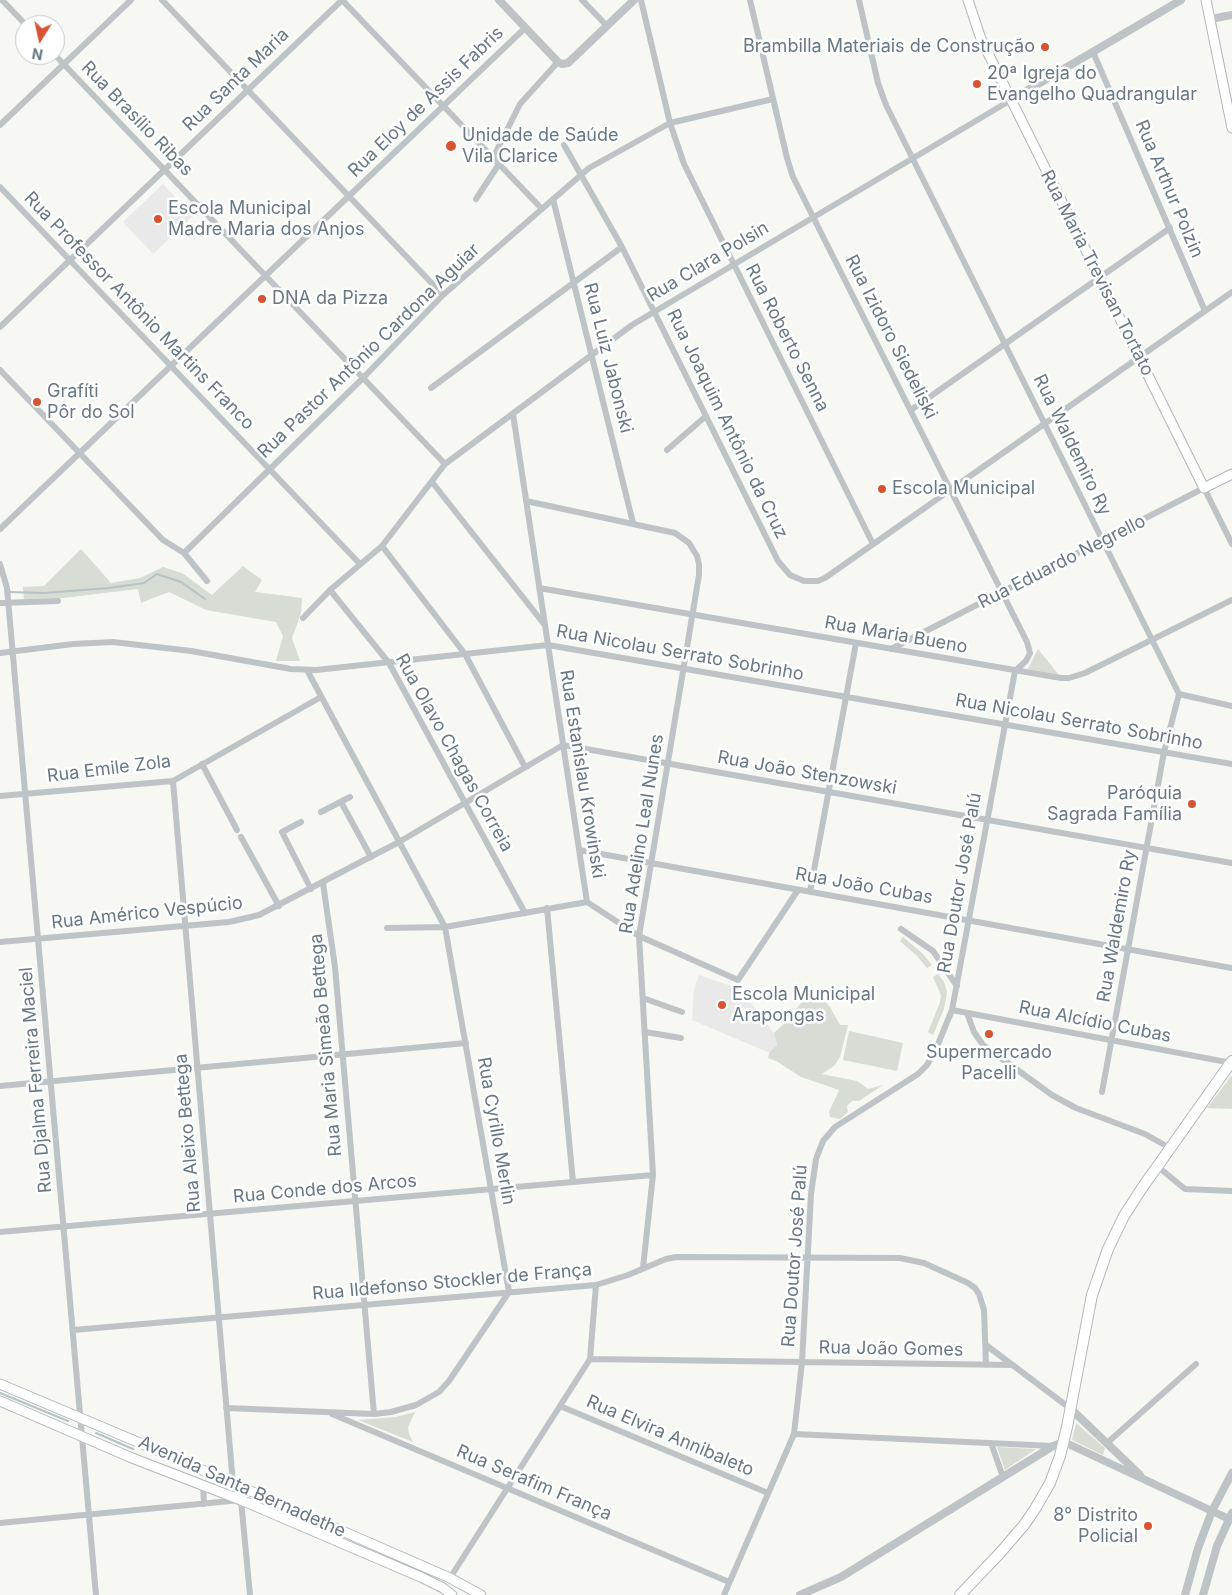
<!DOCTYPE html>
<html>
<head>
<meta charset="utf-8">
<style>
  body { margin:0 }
  #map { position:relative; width:1232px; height:1595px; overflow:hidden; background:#f7f7f4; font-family:Inter,sans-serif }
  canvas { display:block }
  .north { position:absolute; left:15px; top:15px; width:50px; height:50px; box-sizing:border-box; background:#fff; border:1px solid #c3c9ce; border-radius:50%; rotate:190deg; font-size:14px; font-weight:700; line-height:20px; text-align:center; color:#687884 }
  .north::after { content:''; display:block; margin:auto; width:18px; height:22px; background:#d95332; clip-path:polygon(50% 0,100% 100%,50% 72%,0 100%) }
</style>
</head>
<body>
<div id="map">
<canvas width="1232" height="1595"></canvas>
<div class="north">N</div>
</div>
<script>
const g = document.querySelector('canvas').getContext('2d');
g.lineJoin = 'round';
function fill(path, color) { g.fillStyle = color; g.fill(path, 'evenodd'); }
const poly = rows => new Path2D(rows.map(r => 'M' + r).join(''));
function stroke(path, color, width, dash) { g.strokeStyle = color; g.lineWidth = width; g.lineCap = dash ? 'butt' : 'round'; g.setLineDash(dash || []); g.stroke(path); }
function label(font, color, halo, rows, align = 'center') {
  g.font = font + ' Inter,sans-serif'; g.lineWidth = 5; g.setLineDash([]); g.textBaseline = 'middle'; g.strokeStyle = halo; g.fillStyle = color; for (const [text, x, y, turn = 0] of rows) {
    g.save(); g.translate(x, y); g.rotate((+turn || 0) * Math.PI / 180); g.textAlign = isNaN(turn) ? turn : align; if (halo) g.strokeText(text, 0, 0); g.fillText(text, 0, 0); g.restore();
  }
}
fill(poly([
  [163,184,193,216,153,254,123,222],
  [699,975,740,989,774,1033,777,1045,770,1053,692,1020,694,989]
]), '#e8e9e8');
fill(poly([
  [81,549,111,583,140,578,163,567,182,573,212,595,243,566,262,580,255,592,302,598,301,613,292,638,300,661,276,661,283,636,276,622,206,610,169,592,141,603,138,589,63,598,24,599,23,587,44,586],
  [1038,649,1059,675,1028,669],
  [903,937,922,953,932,965,927,968,917,956,900,941],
  [938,974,944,982,947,992,944,1009,933,1035,928,1032,940,1002,941,995,933,977],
  [813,988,830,1007,840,1025,848,1025,840,1057,834,1066,822,1074,857,1081,868,1089,883,1085,859,1101,852,1101,847,1106,848,1112,840,1119,830,1117,829,1112,839,1090,801,1077,778,1062,768,1058,769,1053,777,1045,774,1033,784,1024],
  [849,1031,903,1043,897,1071,843,1060],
  [1232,1075,1232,1109,1207,1108],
  [415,1412,408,1427,409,1434,413,1442,358,1420,396,1417],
  [1076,1423,1105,1448,1103,1455,1072,1440],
  [997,1447,1036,1449,1005,1470]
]), '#d7dcd4');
stroke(poly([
  [9,592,44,593,109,588,144,583,157,574,181,582,205,599],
  [0,1393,68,1421],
  [96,1433,133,1449]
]), '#b6c3c6', 2);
const secondary = poly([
  [968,0,981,39,1204,488,1232,474],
  [1206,0,1232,128],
  [0,1384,147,1446,450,1578,481,1595],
  [0,1401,132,1458,241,1500,423,1578,443,1588,452,1595]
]);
const primary = poly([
  [960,1595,1000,1553,1024,1525,1035,1509,1050,1483,1060,1456,1067,1427,1092,1295,1108,1249,1124,1216,1142,1188,1232,1061]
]);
stroke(secondary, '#b1b7bb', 11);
stroke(primary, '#b2b7bb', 12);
stroke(poly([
  [2,0,26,25],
  [162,0,443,295],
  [582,0,607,26],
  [641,0,670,123,684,164,873,544],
  [859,0,878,83,886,105,1179,694,1164,752,1102,1092],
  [1093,52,1205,311],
  [55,55,445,464],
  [0,125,131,0],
  [564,145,622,247,778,561,790,575,804,581,818,581,825,578,1232,292],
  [493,158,520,104,558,62],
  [0,187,360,564],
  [476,199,499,164],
  [553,199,633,523],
  [0,327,342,0,542,209],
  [0,370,163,540,184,553,207,581],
  [431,388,622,247],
  [911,410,1170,228],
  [513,414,587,902],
  [667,450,706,416],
  [432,482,544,624],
  [526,501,675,533,689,543,697,556,699,564,699,575,639,936,653,1175,643,1268],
  [0,529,525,28],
  [382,546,465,654,525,767],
  [184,553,363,378,443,295,589,168,670,123,773,99],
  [0,564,7,588,96,1595],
  [539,588,1061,678,1069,678,1085,673,1232,600],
  [330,590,389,663,525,913],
  [0,603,58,601],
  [303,618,330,590,382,546,445,464,632,325,1011,100],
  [891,649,1204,488,1232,544],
  [0,653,73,644,113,642,191,651,291,669,316,670,548,645,1232,764],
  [1179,694,1232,706],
  [202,764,237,830],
  [173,781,233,1484],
  [0,796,173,781,321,697],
  [341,802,371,857],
  [321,812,350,797],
  [301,822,282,832,311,889],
  [241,837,279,906],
  [579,850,1232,968],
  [323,883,335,967,374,1414],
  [810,892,856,643],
  [547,908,573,1182],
  [387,928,445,927,587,902,639,936,738,980,798,890],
  [901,929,933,951,957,986],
  [0,942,229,922,259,915,399,842,563,745,1232,863],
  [643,998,682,1012],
  [952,1010,1232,1063],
  [967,1013,974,1032,983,1045,1052,1095,1076,1108,1145,1134,1170,1148],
  [645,1032,681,1038],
  [0,1086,466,1043],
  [1157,1166,1185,1189,1232,1191],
  [0,1232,653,1175],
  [73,1330,596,1285,628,1275,666,1259,676,1257,900,1258,924,1263,968,1283,975,1288,979,1294,984,1310,986,1365],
  [986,1345,1071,1409],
  [590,1359,1013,1365],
  [560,1406,768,1493],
  [226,1408,374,1414,391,1412,416,1405,439,1392,449,1381,509,1292,445,927,307,670],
  [332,1414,729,1582],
  [794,1434,1053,1446],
  [991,1443,1003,1477],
  [1107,1443,1196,1364],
  [203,1484,204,1504],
  [0,1523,241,1500,250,1595],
  [450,1578,590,1359,596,1285],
  [724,1595,794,1434,802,1362,811,1194,816,1159,823,1141,835,1127,918,1074,927,1065,936,1049,952,1010,1015,671,1026,661,1030,653,1027,642,793,177,787,158,750,0]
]), '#bec3c6', 6);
stroke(poly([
  [499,0,558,62,562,64,568,63,634,0],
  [1211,19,1232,15],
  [1011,100,1181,0],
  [1071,1409,1140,1475],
  [800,1595,841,1577,1053,1446,1064,1442,1229,1519],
  [1185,1595,1198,1548,1212,1511,1232,1473],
  [1203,1595,1217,1546,1232,1513]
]), '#bec3c6', 8);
stroke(secondary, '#fff', 9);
stroke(primary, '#fff', 10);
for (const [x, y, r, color] of [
  [1045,47,5,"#d95332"],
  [977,84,5,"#d95332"],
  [451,146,6,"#d95332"],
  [158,219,5,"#d95332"],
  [262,299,5,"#d95332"],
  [37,402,5,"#d95332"],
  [882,489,5,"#d95332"],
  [1192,804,5,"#d95332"],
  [722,1005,5,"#d95332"],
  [989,1034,5,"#d95332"],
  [1148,1526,5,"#d95332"]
]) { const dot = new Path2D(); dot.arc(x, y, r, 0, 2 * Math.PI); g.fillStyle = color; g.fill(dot); stroke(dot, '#fff', 2); }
label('18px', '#687884', '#fff', [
  ["Brambilla Materiais de Construção",1035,47,"right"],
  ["20ª Igreja do",987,74],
  ["Evangelho Quadrangular",987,95],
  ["Unidade de Saúde",462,136],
  ["Vila Clarice",462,157],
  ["Escola Municipal",168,209],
  ["Madre Maria dos Anjos",168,230],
  ["DNA da Pizza",272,299],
  ["Grafíti",47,392],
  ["Pôr do Sol",47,413],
  ["Escola Municipal",892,489],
  ["Paróquia",1182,794,"right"],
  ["Sagrada Família",1182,815,"right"],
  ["Escola Municipal",732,995],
  ["Arapongas",732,1016],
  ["Supermercado",989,1053,"center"],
  ["Pacelli",989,1074,"center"],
  ["8° Distrito",1138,1516,"right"],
  ["Policial",1138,1537,"right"]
], 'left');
label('18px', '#687884', '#fff', [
  ["Rua Santa Maria",236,80,-44],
  ["Rua Eloy de Assis Fabris",426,102,-44],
  ["Rua Brasílio Ribas",137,119,46],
  ["Rua Arthur Polzin",1169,189,67],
  ["Rua Clara Polsin",708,262,-31],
  ["Rua Maria Trevisan Tortato",1097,273,63],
  ["Rua Professor Antônio Martins Franco",139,311,46],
  ["Rua Izidoro Siedeliski",891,337,63],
  ["Rua Roberto Senna",787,338,63],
  ["Rua Pastor Antônio Cardona Aguiar",369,351,-44],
  ["Rua Luiz Jabonski",608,358,76],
  ["Rua Joaquim Antônio da Cruz",727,424,64],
  ["Rua Waldemiro Ry",1072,445,64],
  ["Rua Eduardo Negrello",1062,562,-27],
  ["Rua Maria Bueno",896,635,10],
  ["Rua Nicolau Serrato Sobrinho",680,653,10],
  ["Rua Nicolau Serrato Sobrinho",1079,722,10],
  ["Rua Olavo Chagas Correia",454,753,61],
  ["Rua Emile Zola",109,769,-7],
  ["Rua João Stenzowski",807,773,10],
  ["Rua Estanislau Krowinski",582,774,81],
  ["Rua Adelino Leal Nunes",642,834,-81],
  ["Rua Doutor José Palú",960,883,-80],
  ["Rua João Cubas",864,886,10],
  ["Rua Américo Vespúcio",147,913,-6],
  ["Rua Waldemiro Ry",1117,926,-80],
  ["Rua Alcídio Cubas",1095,1022,11],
  ["Rua Maria Simeão Bettega",326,1045,-95],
  ["Rua Djalma Ferreira Maciel",36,1080,-95],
  ["Rua Cyrillo Merlin",496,1131,80],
  ["Rua Aleixo Bettega",188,1133,-95],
  ["Rua Conde dos Arcos",325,1189,-5],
  ["Rua Doutor José Palú",795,1256,-86],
  ["Rua Ildefonso Stockler de França",452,1282,-5],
  ["Rua João Gomes",891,1349,1],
  ["Rua Elvira Annibaleto",670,1436,23],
  ["Rua Serafim França",534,1483,23],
  ["Avenida Santa Bernadethe",242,1487,24]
]);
</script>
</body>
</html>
